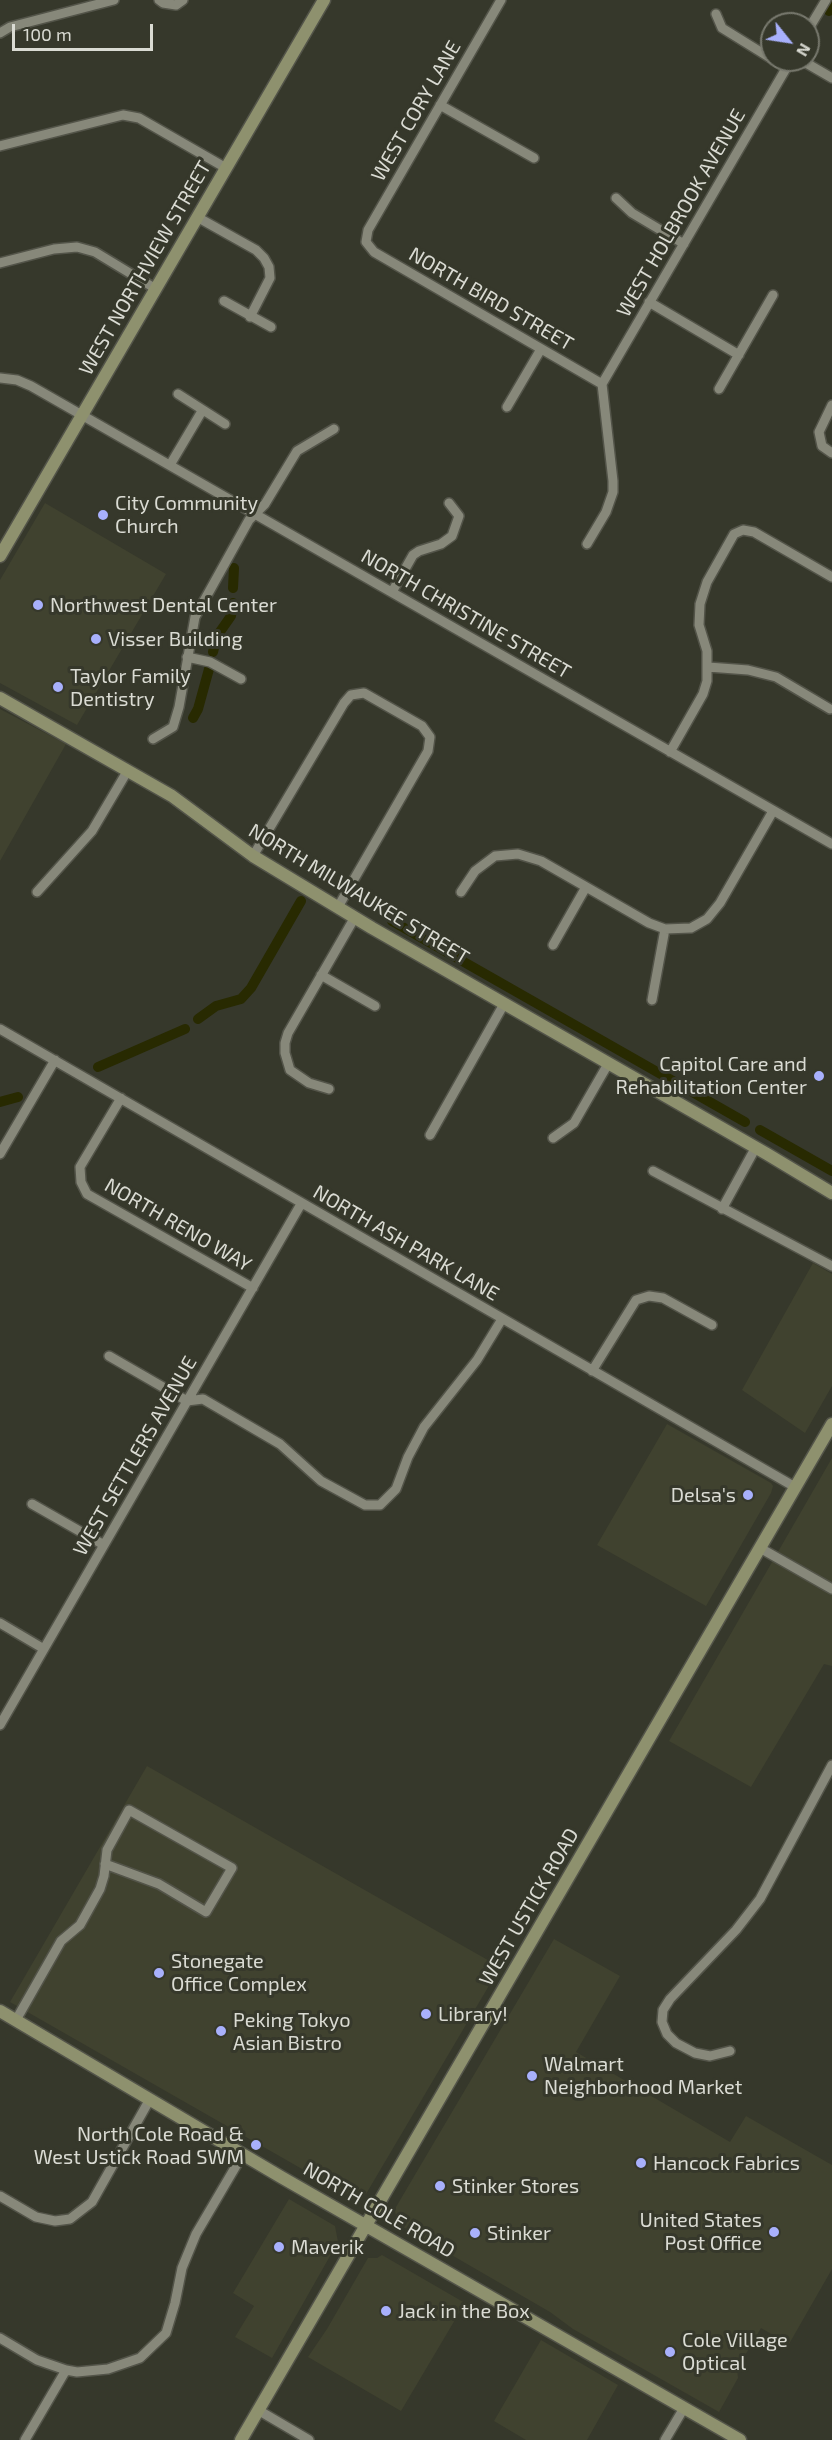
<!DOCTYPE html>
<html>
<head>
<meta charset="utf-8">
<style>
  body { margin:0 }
  #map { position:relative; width:832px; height:2440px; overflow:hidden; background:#36382b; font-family:"Exo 2",sans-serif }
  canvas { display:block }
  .north { position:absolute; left:760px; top:12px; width:60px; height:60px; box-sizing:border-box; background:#36382b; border:2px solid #78796e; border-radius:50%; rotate:120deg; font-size:16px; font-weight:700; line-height:24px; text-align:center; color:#dadbd3 }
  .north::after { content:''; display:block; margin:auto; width:21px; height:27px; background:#a8b0fc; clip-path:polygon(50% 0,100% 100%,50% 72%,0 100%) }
  .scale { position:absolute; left:12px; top:24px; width:141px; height:27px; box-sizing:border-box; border:3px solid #dadbd3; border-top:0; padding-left:8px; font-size:18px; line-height:21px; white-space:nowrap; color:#dadbd3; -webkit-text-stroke:4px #36382b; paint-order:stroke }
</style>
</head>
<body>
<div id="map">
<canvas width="832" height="2440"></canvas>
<div class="north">N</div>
<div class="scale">100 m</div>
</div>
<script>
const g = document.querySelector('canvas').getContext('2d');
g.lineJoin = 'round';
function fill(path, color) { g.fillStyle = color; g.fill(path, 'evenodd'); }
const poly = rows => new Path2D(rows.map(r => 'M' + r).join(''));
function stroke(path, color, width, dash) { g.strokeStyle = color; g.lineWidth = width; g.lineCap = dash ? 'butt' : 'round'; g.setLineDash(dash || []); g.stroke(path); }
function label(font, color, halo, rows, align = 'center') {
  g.font = font + ' "Exo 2",sans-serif'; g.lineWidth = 6; g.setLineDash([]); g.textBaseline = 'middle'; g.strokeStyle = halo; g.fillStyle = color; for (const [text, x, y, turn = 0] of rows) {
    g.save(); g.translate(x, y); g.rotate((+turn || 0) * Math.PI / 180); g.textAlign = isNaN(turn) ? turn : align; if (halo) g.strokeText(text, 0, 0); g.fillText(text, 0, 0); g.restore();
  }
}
fill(poly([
  [45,503,166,574,77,725,0,683,0,580],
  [0,709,66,744,0,861],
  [813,1263,832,1274,832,1386,805,1433,742,1390],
  [667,1424,771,1483,773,1486,771,1493,706,1606,597,1545],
  [832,1458,832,1666,824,1664,751,1787,669,1741],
  [147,1766,500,1967,366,2194,356,2194,351,2197,10,2002],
  [554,1939,620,1976,576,2052,730,2142,746,2116,832,2165,832,2269,789,2344,761,2328,737,2369,738,2378,719,2412,573,2329,550,2312,398,2224,395,2211,396,2207],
  [289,2199,335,2226,338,2242,272,2358,235,2337,254,2306,233,2293],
  [382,2255,465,2303,401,2411,308,2357,327,2329,368,2258,377,2258],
  [541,2340,618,2385,587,2440,526,2440,494,2421]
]), '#40422f');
stroke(poly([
  [829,11,832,6],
  [233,588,234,568],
  [213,652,217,636,231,616,233,603],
  [193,718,198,709,209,669],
  [392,921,745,1122],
  [198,1019,216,1006,241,999,251,988,301,901],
  [98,1067,185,1029],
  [0,1102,18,1097],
  [760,1130,832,1171]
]), '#282a01', 10);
const street = poly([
  [159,0,163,3,176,5,183,0],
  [501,0,368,230,366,242,374,252,602,384],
  [716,14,722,28,772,59],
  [808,30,826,0],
  [0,33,10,27,114,0],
  [801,60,832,78],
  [440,105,534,158],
  [0,146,123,115,139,118,226,168],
  [616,198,632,213,684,244],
  [197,217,256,250,264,258,269,267,270,278,250,317],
  [0,263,54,249,77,247,95,252,156,289],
  [224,301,271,327],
  [649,302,739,355],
  [0,378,17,380,31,386,832,844],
  [602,384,791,60],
  [719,389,773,295],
  [178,394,225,424],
  [832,405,819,432,822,446,832,453],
  [507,407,541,349],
  [170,465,202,411],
  [587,544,606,512,613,492,613,481,602,384],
  [392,592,413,555,419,551,441,544,452,536,459,516,449,503],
  [187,657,210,662,241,679],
  [708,667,748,670,776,677,830,709],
  [153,739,173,727,179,707,195,617,249,520,265,504,297,451,334,429],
  [670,752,703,694,707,681,707,651,699,625,700,604,707,582,734,534,743,530,754,532,832,577],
  [253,856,344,703,351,695,364,693,422,726,430,737,428,751,338,907],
  [37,892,92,831,128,770],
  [461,892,475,871,495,856,518,854,541,861,649,923,665,929],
  [553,945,586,887],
  [321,975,375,1006],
  [652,1000,665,929,691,928,707,919,720,903,773,811],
  [0,1029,795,1487],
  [329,1089,309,1083,290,1070,285,1053,285,1043,288,1033,355,917],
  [121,1098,80,1167,81,1182,87,1194,253,1288],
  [430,1135,504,1004],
  [553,1138,574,1123,608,1064],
  [0,1154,55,1060],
  [653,1171,832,1266],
  [722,1209,756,1147],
  [109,1356,187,1401,203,1399,280,1444,321,1481,365,1505,380,1505,396,1489,408,1457,424,1427,477,1360,502,1319],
  [592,1371,636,1300,649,1296,663,1298,712,1325],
  [32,1504,104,1545],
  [760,1548,832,1589],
  [0,1623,44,1649],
  [0,1725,301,1204],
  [16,2020,61,1941,80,1925,100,1889,104,1876,107,1850,129,1810,232,1868,206,1912,159,1884,105,1864],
  [730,2051,710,2056,695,2053,676,2043,667,2034,662,2022,663,2010,670,1999,736,1930,760,1899,832,1765],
  [0,2196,36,2217,55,2221,70,2219,92,2202,150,2099],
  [0,2338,37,2360,66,2370],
  [258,2410,309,2440],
  [25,2440,66,2370,77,2372,108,2369,140,2358,166,2333,175,2303,182,2268,196,2234,243,2154],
  [665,2440,684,2408]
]);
const secondary = poly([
  [0,556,324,0],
  [0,698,172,796,253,856,372,928,767,1154,832,1193],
  [0,2011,281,2177,740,2440],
  [241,2440,832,1424]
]);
stroke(street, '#535449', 12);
stroke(secondary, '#535449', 15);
stroke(street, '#87887a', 9);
stroke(secondary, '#8e916e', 12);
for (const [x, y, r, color] of [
  [103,515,6,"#a8b0fc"],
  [38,605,6,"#a8b0fc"],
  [96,639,6,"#a8b0fc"],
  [58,687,6,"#a8b0fc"],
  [819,1076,6,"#a8b0fc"],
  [748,1495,6,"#a8b0fc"],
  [159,1973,6,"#a8b0fc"],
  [426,2014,6,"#a8b0fc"],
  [221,2031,6,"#a8b0fc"],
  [532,2076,6,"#a8b0fc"],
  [256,2145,6,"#a8b0fc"],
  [641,2163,6,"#a8b0fc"],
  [440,2186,6,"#a8b0fc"],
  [774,2232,6,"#a8b0fc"],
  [475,2233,6,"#a8b0fc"],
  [279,2247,6,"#a8b0fc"],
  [386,2311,6,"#a8b0fc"],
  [670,2352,6,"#a8b0fc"]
]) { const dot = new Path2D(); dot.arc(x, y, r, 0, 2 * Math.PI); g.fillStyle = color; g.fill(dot); stroke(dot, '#36382b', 2); }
label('20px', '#dadbd3', '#36382b', [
  ["WEST CORY LANE",416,111,-60],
  ["WEST HOLBROOK AVENUE",681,213,-60],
  ["WEST NORTHVIEW STREET",145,268,-60],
  ["NORTH BIRD STREET",491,299,30],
  ["NORTH CHRISTINE STREET",466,614,30],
  ["NORTH MILWAUKEE STREET",359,894,31],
  ["NORTH RENO WAY",178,1225,30],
  ["NORTH ASH PARK LANE",406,1243,30],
  ["WEST SETTLERS AVENUE",135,1456,-60],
  ["WEST USTICK ROAD",529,1907,-60],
  ["NORTH COLE ROAD",379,2210,30]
]);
label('20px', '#dadbd3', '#36382b', [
  ["City Community",115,503],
  ["Church",115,526],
  ["Northwest Dental Center",50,605],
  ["Visser Building",108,639],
  ["Taylor Family",70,676],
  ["Dentistry",70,699],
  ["Capitol Care and",807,1064,"right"],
  ["Rehabilitation Center",807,1087,"right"],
  ["Delsa's",736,1495,"right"],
  ["Stonegate",171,1961],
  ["Office Complex",171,1984],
  ["Library!",438,2014],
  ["Peking Tokyo",233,2020],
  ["Asian Bistro",233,2043],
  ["Walmart",544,2064],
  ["Neighborhood Market",544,2087],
  ["North Cole Road &",244,2134,"right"],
  ["West Ustick Road SWM",244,2157,"right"],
  ["Hancock Fabrics",653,2163],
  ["Stinker Stores",452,2186],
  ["United States",762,2220,"right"],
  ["Post Office",762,2243,"right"],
  ["Stinker",487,2233],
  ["Maverik",291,2247],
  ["Jack in the Box",398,2311],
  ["Cole Village",682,2340],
  ["Optical",682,2363]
], 'left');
</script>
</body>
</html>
